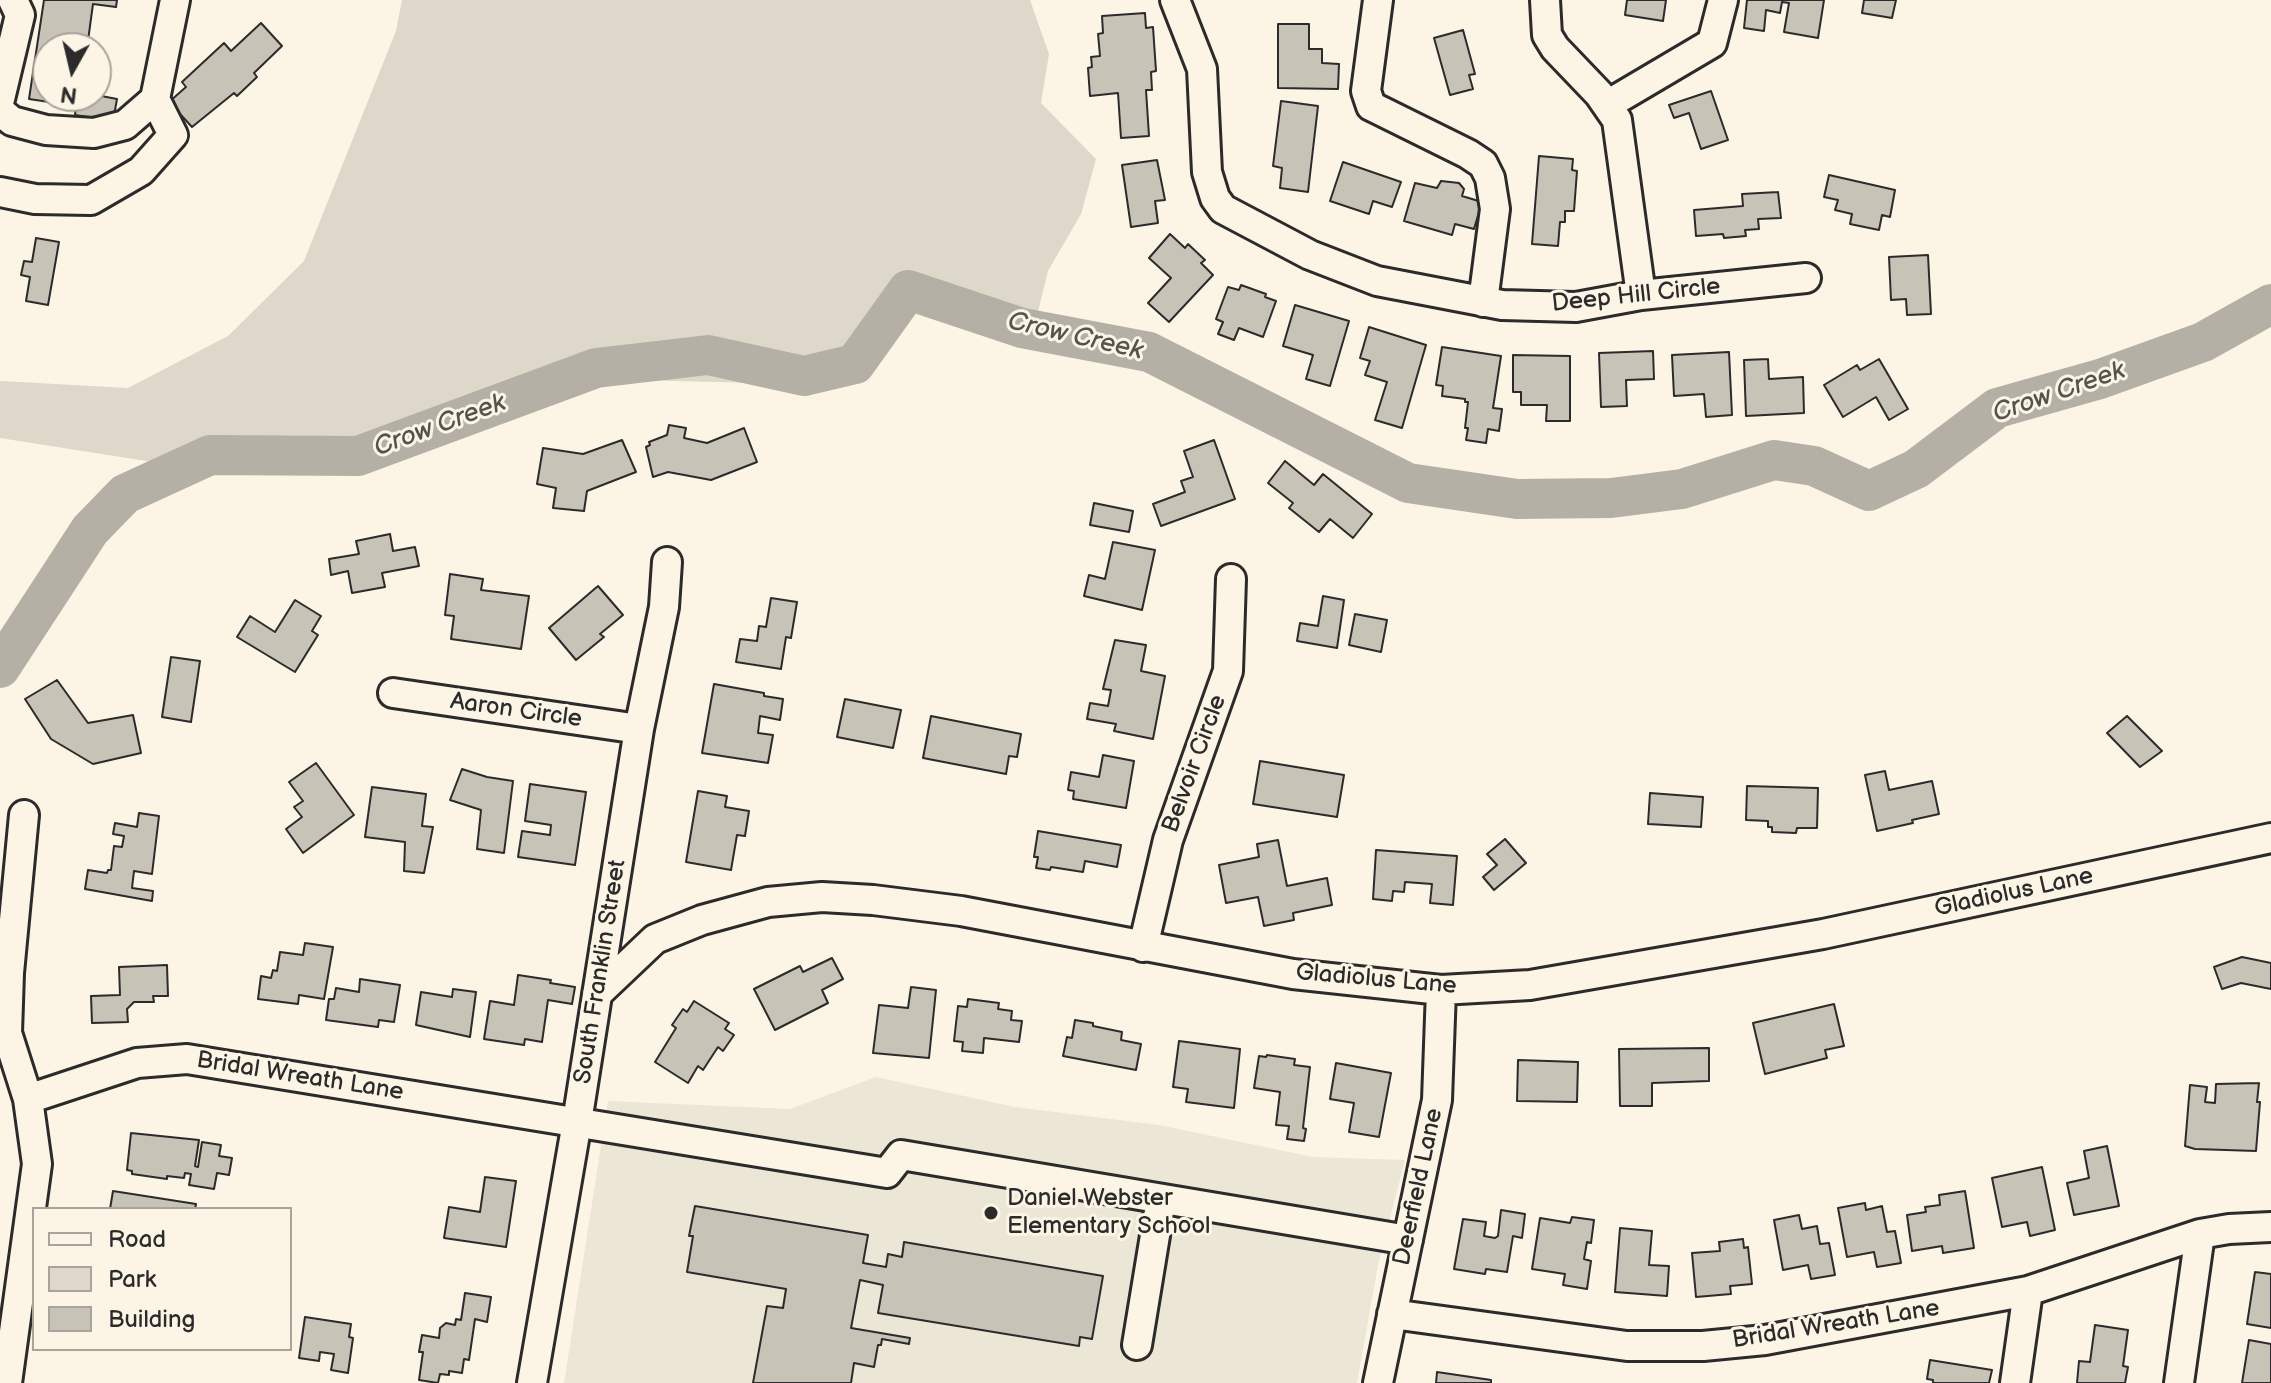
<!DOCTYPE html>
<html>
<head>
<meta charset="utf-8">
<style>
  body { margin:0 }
  #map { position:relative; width:2271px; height:1383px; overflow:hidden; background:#fcf5e5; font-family:"Balsamiq Sans",sans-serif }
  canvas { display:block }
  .legend { position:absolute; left:32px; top:1207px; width:260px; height:144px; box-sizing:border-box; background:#fcf5e5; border:2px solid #a8a49b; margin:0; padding:10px 14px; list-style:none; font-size:24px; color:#2b2b2b }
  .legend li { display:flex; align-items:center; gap:16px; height:40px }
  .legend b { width:40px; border:2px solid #a8a49b }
  .north { position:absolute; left:32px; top:32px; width:80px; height:80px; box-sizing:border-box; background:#fcf5e5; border:2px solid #a8a49b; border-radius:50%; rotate:188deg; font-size:22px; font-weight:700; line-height:32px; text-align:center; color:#2b2b2b }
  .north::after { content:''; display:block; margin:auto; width:28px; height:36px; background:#2b2b2b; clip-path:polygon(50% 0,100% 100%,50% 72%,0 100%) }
</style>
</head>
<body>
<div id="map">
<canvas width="2271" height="1383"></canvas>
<ul class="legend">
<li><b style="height:10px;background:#fcf5e5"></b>Road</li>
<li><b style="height:22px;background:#ded8ca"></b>Park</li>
<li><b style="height:22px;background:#c8c3b7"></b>Building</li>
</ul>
<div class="north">N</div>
</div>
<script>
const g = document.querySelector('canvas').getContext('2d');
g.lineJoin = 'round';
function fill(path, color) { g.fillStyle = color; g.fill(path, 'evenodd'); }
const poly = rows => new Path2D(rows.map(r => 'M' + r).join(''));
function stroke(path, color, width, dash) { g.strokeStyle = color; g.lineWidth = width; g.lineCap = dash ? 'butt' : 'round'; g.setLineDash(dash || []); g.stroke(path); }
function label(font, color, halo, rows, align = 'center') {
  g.font = font + ' "Balsamiq Sans",sans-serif'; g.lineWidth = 6; g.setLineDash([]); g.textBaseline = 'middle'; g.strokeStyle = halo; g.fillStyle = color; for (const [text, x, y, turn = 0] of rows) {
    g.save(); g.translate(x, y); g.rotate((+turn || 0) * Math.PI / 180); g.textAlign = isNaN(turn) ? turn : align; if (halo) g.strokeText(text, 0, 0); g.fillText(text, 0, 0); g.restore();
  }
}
fill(poly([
  [876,1077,1015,1107,1159,1125,1313,1157,1405,1160,1378,1265,1357,1383,564,1383,608,1101,790,1109]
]), '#ece6d7');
fill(poly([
  [402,0,1030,0,1049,54,1041,103,1096,159,1081,214,1048,271,1036,320,908,297,852,385,582,379,393,451,240,451,235,475,0,438,0,381,128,388,228,336,304,261,396,31]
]), '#ded8ca');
stroke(poly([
  [0,668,90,530,125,494,210,455,358,456,596,368,708,355,804,376,855,364,908,290,1022,328,1149,352,1408,483,1517,499,1611,498,1682,489,1774,460,1814,466,1869,491,1916,469,1997,408,2100,379,2203,342,2271,304]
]), '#b4b0a5', 40);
const building = poly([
  [44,0,117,0,116,7,93,4,87,48,48,48,48,96,96,95,117,99,113,121,75,115,76,106,29,99,44,0],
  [1627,0,1666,0,1663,21,1625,15,1627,0],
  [1747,0,1824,0,1818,38,1784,32,1789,3,1782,2,1780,13,1766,10,1764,31,1744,28,1747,0],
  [1864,0,1896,0,1892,18,1862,13,1864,0],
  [1145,13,1146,28,1153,27,1156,71,1151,72,1152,90,1146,90,1149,136,1121,138,1118,93,1090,96,1088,68,1092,67,1091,57,1100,56,1098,34,1103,33,1102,16,1145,13],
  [261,23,282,46,254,73,257,77,237,96,234,93,192,127,169,102,186,87,182,82,224,43,231,51,261,23],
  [1278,24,1309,24,1309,49,1322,49,1322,63,1339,64,1338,89,1278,88,1278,24],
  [1463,30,1475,74,1469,75,1473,89,1450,95,1434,38,1463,30],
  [1711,91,1728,140,1701,149,1689,113,1674,118,1669,105,1711,91],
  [1281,101,1318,106,1308,192,1280,188,1282,168,1273,166,1281,101],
  [1539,156,1573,159,1572,170,1577,171,1574,211,1565,211,1565,222,1560,222,1558,246,1532,244,1539,156],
  [1157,160,1165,200,1155,201,1158,223,1131,227,1122,165,1157,160],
  [1343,162,1401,182,1392,207,1373,201,1369,214,1330,201,1343,162],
  [1829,175,1895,190,1890,217,1882,215,1879,230,1850,224,1852,214,1835,210,1838,200,1824,197,1829,175],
  [1441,181,1459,183,1464,189,1462,196,1482,202,1474,229,1455,224,1452,235,1404,221,1415,183,1437,188,1441,181],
  [1778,192,1781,218,1758,219,1759,229,1745,230,1746,236,1724,238,1723,234,1696,236,1694,210,1743,206,1742,194,1778,192],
  [1170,234,1185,248,1188,244,1205,260,1201,263,1213,275,1169,322,1148,303,1171,278,1149,258,1170,234],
  [36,238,59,242,48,305,26,301,30,277,21,275,24,261,32,262,36,238],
  [1928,255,1931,314,1907,315,1906,299,1891,300,1889,257,1928,255],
  [1241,285,1266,294,1265,297,1276,301,1263,337,1239,328,1234,340,1218,334,1223,322,1216,319,1228,287,1239,290,1241,285],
  [1295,305,1349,321,1330,386,1306,379,1313,355,1283,346,1295,305],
  [1369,327,1426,345,1402,428,1375,420,1387,382,1365,375,1370,361,1360,358,1369,327],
  [1442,347,1501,356,1493,408,1502,409,1499,431,1488,429,1486,443,1466,440,1468,428,1465,428,1468,402,1465,402,1465,399,1442,396,1443,386,1436,385,1442,347],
  [1653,351,1654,379,1626,380,1627,406,1601,407,1599,353,1653,351],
  [1729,352,1732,415,1706,417,1704,394,1674,396,1672,355,1729,352],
  [1513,355,1570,356,1570,421,1546,421,1547,405,1521,405,1521,392,1513,392,1513,355],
  [1768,359,1769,379,1803,377,1804,413,1746,416,1744,360,1768,359],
  [1879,359,1908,409,1889,420,1876,397,1843,417,1824,385,1857,365,1860,370,1879,359],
  [669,425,686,428,684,438,707,443,744,428,757,462,711,480,668,472,653,477,646,447,650,445,649,442,667,435,669,425],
  [622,440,636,472,587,491,584,511,553,508,556,488,537,484,543,448,583,454,622,440],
  [1214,440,1235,499,1161,526,1153,504,1185,492,1181,481,1193,477,1184,451,1214,440],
  [1285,461,1314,485,1323,474,1372,514,1353,538,1330,519,1319,532,1289,508,1293,503,1268,483,1285,461],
  [1094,503,1133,511,1129,532,1090,525,1094,503],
  [390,534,393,551,415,547,419,566,382,573,385,587,352,593,348,571,331,575,329,559,359,554,356,541,390,534],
  [1113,542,1155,550,1142,610,1084,596,1089,575,1105,579,1113,542],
  [450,574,483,579,481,590,529,596,521,649,451,639,454,616,445,615,450,574],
  [598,586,623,615,600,634,604,637,576,660,549,628,598,586],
  [1323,596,1344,600,1337,648,1297,641,1300,623,1318,626,1323,596],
  [771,598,797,602,791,638,786,637,781,669,736,662,740,639,757,641,759,626,766,627,771,598],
  [295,600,321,616,312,631,318,635,295,672,237,637,250,616,275,632,295,600],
  [1355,614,1387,620,1381,652,1349,645,1355,614],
  [1115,640,1146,645,1141,671,1165,676,1153,739,1114,731,1116,724,1087,719,1090,703,1108,706,1111,690,1103,689,1115,640],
  [171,657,200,661,191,722,162,717,171,657],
  [57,680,88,723,133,715,141,753,93,764,51,739,25,699,57,680],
  [714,684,764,693,764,696,783,699,780,720,760,716,758,733,773,735,768,763,702,753,714,684],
  [845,699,901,710,893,748,837,737,845,699],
  [931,716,1021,734,1017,757,1009,756,1006,774,923,758,931,716],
  [2127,716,2162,751,2140,767,2107,733,2127,716],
  [1103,755,1134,761,1126,808,1073,799,1074,791,1068,790,1071,772,1099,777,1103,755],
  [1260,761,1344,775,1337,817,1253,804,1260,761],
  [316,763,354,815,303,853,286,829,302,817,294,807,303,801,289,782,316,763],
  [462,769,487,777,513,781,504,853,477,849,481,810,450,800,462,769],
  [1885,771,1889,790,1932,781,1939,814,1912,820,1913,823,1877,831,1865,775,1885,771],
  [530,784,586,792,575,865,518,857,522,831,550,835,551,825,525,821,530,784],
  [1747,786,1818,788,1817,828,1797,828,1796,833,1772,832,1772,827,1768,827,1768,821,1746,820,1747,786],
  [372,787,426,794,422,826,433,827,424,873,404,871,405,842,365,837,372,787],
  [698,791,727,796,725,807,749,811,745,836,737,835,731,870,686,862,698,791],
  [1650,793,1703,797,1701,827,1648,824,1650,793],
  [139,813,159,816,152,874,134,871,132,888,153,891,152,901,85,889,88,870,107,873,108,870,111,870,114,846,122,847,124,836,113,834,115,823,137,827,139,813],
  [1038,831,1121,845,1117,867,1085,861,1083,872,1051,867,1050,870,1036,868,1038,857,1034,857,1038,831],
  [1505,839,1526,863,1494,890,1483,877,1497,865,1487,854,1505,839],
  [1278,840,1287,886,1327,878,1332,905,1293,913,1294,920,1264,926,1258,897,1226,903,1219,865,1259,857,1257,844,1278,840],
  [1376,850,1457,856,1453,905,1430,903,1432,884,1405,882,1404,892,1393,891,1392,901,1373,899,1376,850],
  [305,943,333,947,324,999,299,995,298,1004,258,999,261,976,271,978,273,970,277,971,280,952,303,955,305,943],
  [2242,957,2271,963,2271,989,2241,983,2222,989,2214,967,2242,957],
  [832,958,843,979,822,990,828,1003,775,1030,754,989,800,966,803,972,832,958],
  [167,965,168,996,153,996,154,1002,134,1002,127,1009,128,1022,92,1023,91,996,120,995,119,967,167,965],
  [518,975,551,980,550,983,575,987,572,1004,548,1000,542,1042,525,1039,524,1045,484,1039,490,1001,514,1005,518,975],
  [360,979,400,985,394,1022,379,1020,378,1027,326,1020,329,999,334,999,336,988,359,992,360,979],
  [911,987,936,990,929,1058,873,1053,879,1005,908,1008,911,987],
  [453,989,476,992,470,1037,416,1025,421,992,452,997,453,989],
  [968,999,999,1003,998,1009,1012,1011,1011,1020,1022,1021,1019,1042,984,1038,983,1053,962,1051,963,1042,954,1041,958,1006,967,1007,968,999],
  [694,1001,729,1023,725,1029,734,1035,723,1051,718,1047,703,1070,698,1066,688,1083,655,1062,676,1028,672,1025,683,1009,687,1012,694,1001],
  [1834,1004,1844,1046,1825,1050,1827,1058,1765,1074,1753,1023,1834,1004],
  [1075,1020,1093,1023,1093,1026,1122,1032,1121,1040,1141,1044,1136,1070,1063,1056,1067,1037,1072,1038,1075,1020],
  [1179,1041,1240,1049,1234,1108,1186,1102,1188,1089,1173,1087,1179,1041],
  [1709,1048,1709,1081,1652,1083,1652,1106,1620,1106,1619,1049,1709,1048],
  [1267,1055,1295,1059,1294,1065,1310,1067,1303,1128,1306,1129,1304,1141,1287,1139,1289,1126,1276,1125,1280,1092,1254,1088,1259,1056,1266,1057,1267,1055],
  [1518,1060,1578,1062,1577,1102,1517,1101,1518,1060],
  [1336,1063,1391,1073,1379,1137,1349,1132,1354,1103,1330,1099,1336,1063],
  [2259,1083,2257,1102,2260,1102,2256,1151,2195,1149,2185,1146,2190,1085,2207,1087,2205,1102,2215,1103,2216,1084,2259,1083],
  [131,1133,199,1140,195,1166,198,1167,202,1142,221,1145,219,1156,232,1158,229,1175,217,1173,214,1189,189,1185,191,1174,185,1173,184,1178,167,1176,167,1179,132,1174,132,1171,127,1170,131,1133],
  [2107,1146,2119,1206,2074,1215,2067,1183,2089,1178,2084,1151,2107,1146],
  [2042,1167,2055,1230,2030,1236,2027,1222,2002,1227,1992,1178,2042,1167],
  [485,1177,516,1181,506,1247,444,1238,449,1207,480,1212,485,1177],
  [113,1191,196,1204,195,1209,110,1209,113,1191],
  [1965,1191,1974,1248,1943,1253,1942,1246,1912,1251,1907,1215,1926,1212,1925,1207,1940,1205,1939,1195,1965,1191],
  [1865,1203,1866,1210,1882,1206,1887,1232,1895,1231,1901,1263,1877,1267,1874,1252,1847,1257,1838,1208,1865,1203],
  [695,1206,868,1235,863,1263,886,1267,888,1254,902,1257,904,1242,1103,1276,1092,1339,1080,1337,1079,1346,878,1313,883,1285,860,1280,851,1328,910,1338,909,1344,882,1339,881,1345,878,1345,874,1367,854,1363,851,1383,753,1383,767,1306,783,1308,786,1289,687,1272,693,1236,689,1236,695,1206],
  [1501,1210,1525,1214,1522,1238,1513,1236,1507,1272,1486,1269,1485,1274,1454,1269,1463,1219,1486,1222,1484,1236,1495,1238,1498,1236,1501,1210],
  [1799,1215,1802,1229,1817,1226,1820,1244,1829,1243,1835,1275,1811,1279,1808,1265,1783,1270,1774,1220,1799,1215],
  [1572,1217,1594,1220,1591,1243,1587,1242,1584,1259,1591,1261,1587,1289,1563,1285,1565,1274,1532,1269,1540,1218,1570,1223,1572,1217],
  [1620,1228,1652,1231,1649,1265,1669,1266,1667,1296,1615,1292,1620,1228],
  [1743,1239,1744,1248,1748,1247,1752,1284,1730,1286,1731,1294,1696,1297,1692,1253,1720,1251,1719,1242,1743,1239],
  [2255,1272,2271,1274,2271,1328,2247,1324,2255,1272],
  [465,1293,491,1297,487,1322,475,1319,469,1360,464,1359,462,1373,449,1371,449,1375,440,1374,438,1383,419,1380,423,1352,419,1352,422,1335,439,1338,440,1328,446,1323,455,1325,456,1319,461,1320,465,1293],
  [305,1317,351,1324,349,1337,353,1338,348,1373,331,1370,334,1354,320,1352,319,1361,299,1358,305,1317],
  [2095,1325,2128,1330,2123,1366,2128,1367,2125,1383,2077,1383,2079,1361,2090,1362,2095,1325],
  [2249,1340,2271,1344,2271,1383,2242,1383,2249,1340],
  [1930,1360,1992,1370,1989,1383,1933,1383,1933,1380,1927,1379,1930,1360],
  [1437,1372,1491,1380,1491,1383,1436,1383,1437,1372]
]);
fill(building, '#c8c3b7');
stroke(building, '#2b2b2b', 2);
const minor = poly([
  [1175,0,1202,69,1207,172,1215,198,1223,209,1310,255,1377,281,1502,305,1576,307,1641,295,1806,278],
  [1378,0,1366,91,1371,106,1468,154,1483,164,1490,178,1495,209,1483,302],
  [1545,0,1547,35,1555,48,1599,94,1617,120,1641,295],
  [0,99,20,15,13,0],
  [1607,105,1712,43,1723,0],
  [0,111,12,121,46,130,94,133,125,125,155,99],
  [0,192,35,199,91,200,141,171,173,135,155,99,175,0],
  [393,693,639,729],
  [1143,947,1168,840,1228,671,1231,579],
  [597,994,655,939,702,920,768,902,822,897,873,900,961,911,1293,974,1441,990,1530,985,1823,934,2271,838],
  [28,1099,137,1063,187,1059,887,1173,901,1155,1408,1240],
  [1392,1314,1627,1346,1703,1346,1765,1340,2028,1291,2200,1234,2229,1229,2271,1227],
  [1137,1345,1161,1199],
  [7,1383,37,1164,28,1099,7,1033,9,973,24,815],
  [532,1383,577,1122,639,729,664,607,667,562],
  [1378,1383,1437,1100,1441,990],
  [2015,1383,2028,1291],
  [2179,1383,2200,1234]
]);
stroke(minor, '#2b2b2b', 34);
stroke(minor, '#fcf5e5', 28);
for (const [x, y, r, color] of [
  [991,1213,8,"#2b2b2b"]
]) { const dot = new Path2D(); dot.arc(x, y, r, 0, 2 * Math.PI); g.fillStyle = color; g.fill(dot); stroke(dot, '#fcf5e5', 3); }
label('24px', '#2b2b2b', '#fcf5e5', [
  ["Deep Hill Circle",1636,296,-6],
  ["Aaron Circle",516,711,8],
  ["Belvoir Circle",1195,764,-70],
  ["Gladiolus Lane",2014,893,-12],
  ["South Franklin Street",601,972,-81],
  ["Gladiolus Lane",1376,980,5],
  ["Bridal Wreath Lane",300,1077,9],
  ["Deerfield Lane",1419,1187,-78],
  ["Bridal Wreath Lane",1836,1325,-9]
]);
label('24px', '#2b2b2b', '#fcf5e5', [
  ["Daniel Webster",1007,1199],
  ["Elementary School",1007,1227]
], 'left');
label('italic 26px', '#545350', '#fcf5e5', [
  ["Crow Creek",1075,337,13],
  ["Crow Creek",2059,393,-19],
  ["Crow Creek",440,426,-20]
]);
</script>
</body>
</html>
